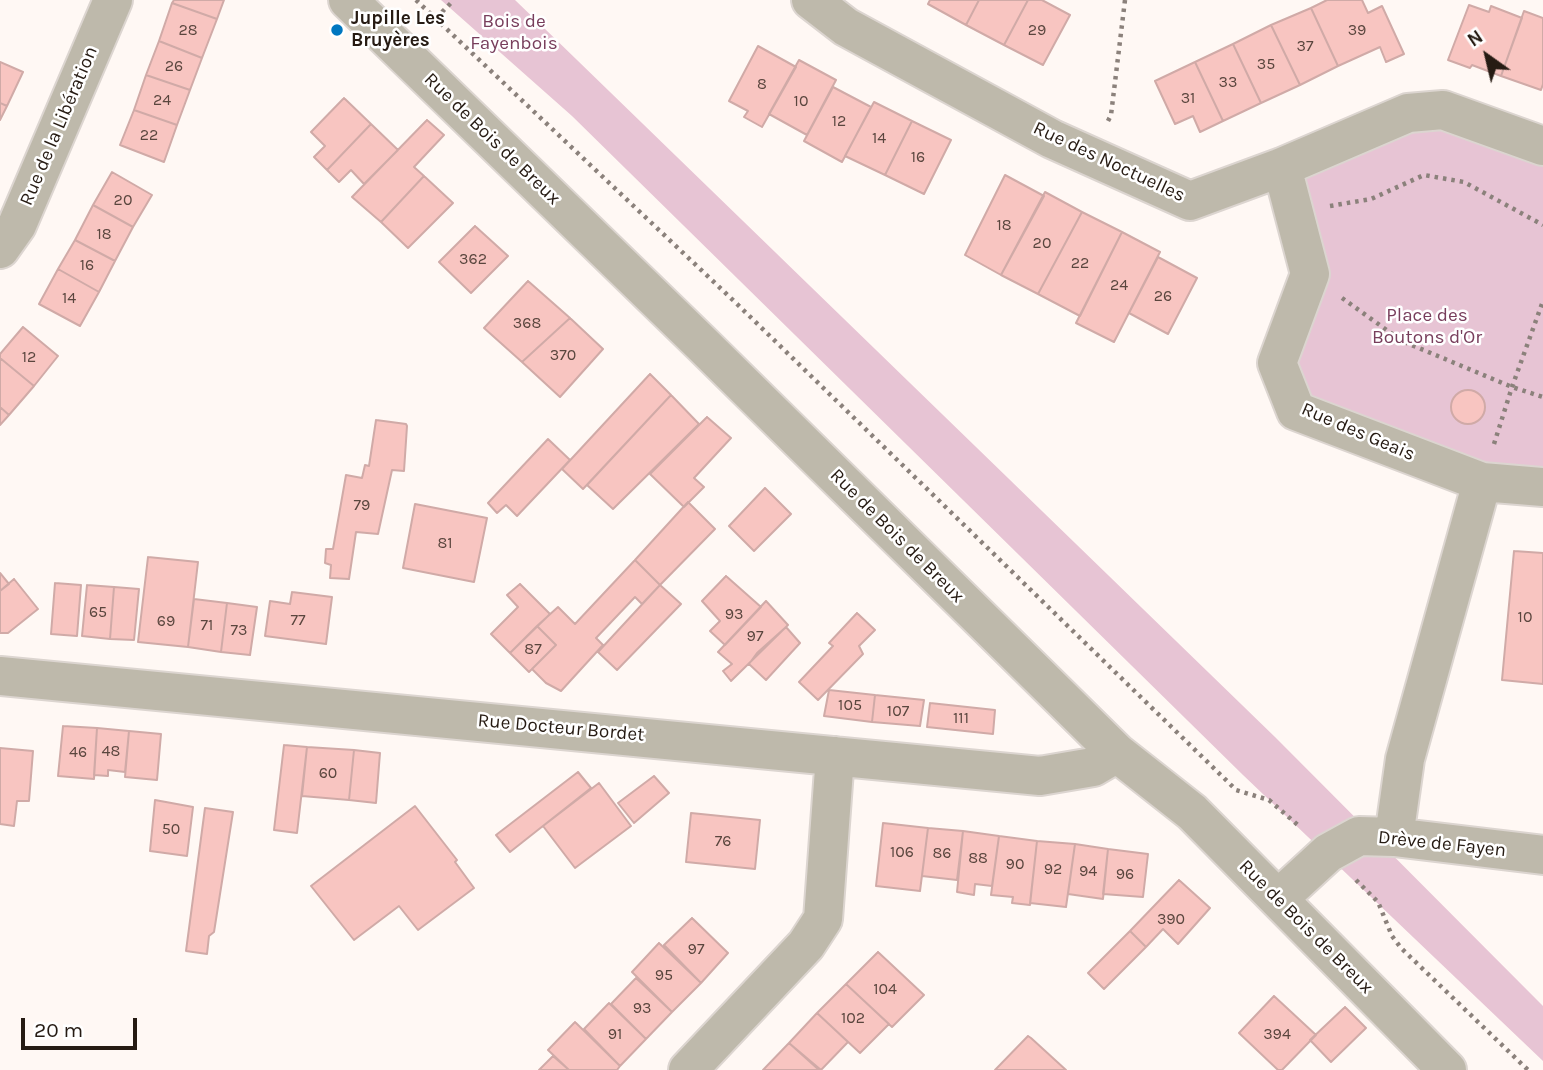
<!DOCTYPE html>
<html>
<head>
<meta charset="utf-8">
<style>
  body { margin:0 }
  #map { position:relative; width:1543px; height:1070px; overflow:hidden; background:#fff8f4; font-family:Karla,sans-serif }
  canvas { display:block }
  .north { position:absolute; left:1452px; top:21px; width:70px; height:70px; -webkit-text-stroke:5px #fff; paint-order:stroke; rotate:326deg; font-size:19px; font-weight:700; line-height:28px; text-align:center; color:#261b13 }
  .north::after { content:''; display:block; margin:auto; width:24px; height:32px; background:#261b13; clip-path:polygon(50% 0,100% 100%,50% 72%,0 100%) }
  .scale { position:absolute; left:21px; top:1018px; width:116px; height:32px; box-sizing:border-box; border:4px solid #261b13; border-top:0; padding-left:9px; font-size:21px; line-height:24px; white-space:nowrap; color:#261b13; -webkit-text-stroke:5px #fff; paint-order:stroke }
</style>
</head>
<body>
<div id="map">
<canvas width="1543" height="1070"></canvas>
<div class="north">N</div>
<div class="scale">20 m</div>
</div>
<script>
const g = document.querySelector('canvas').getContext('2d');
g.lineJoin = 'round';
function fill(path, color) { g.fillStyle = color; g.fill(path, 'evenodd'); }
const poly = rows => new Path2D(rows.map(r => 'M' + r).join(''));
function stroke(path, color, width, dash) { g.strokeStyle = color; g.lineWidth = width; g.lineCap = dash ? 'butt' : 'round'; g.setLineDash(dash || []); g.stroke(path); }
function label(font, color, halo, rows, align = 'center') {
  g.font = font + ' Karla,sans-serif'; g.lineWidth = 5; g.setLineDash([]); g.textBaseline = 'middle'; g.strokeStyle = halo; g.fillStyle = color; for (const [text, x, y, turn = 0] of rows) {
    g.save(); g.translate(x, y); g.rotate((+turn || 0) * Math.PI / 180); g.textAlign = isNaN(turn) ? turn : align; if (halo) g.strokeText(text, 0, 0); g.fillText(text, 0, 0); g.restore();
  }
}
fill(poly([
  [441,0,515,0,543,27,1275,737,1543,1006,1543,1061,1243,775,572,116],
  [1436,125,1543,163,1543,481,1307,408,1291,375,1295,177,1379,139]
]), '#e7c4d4');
const building = poly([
  [174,0,224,0,217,19,172,3,174,0],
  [930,0,979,0,966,25,928,4,930,0],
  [979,0,1028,0,1004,45,966,25,979,0],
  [1028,0,1042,0,1070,15,1043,65,1004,45,1028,0],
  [1327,0,1362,0,1368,13,1382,6,1404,54,1386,62,1380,47,1338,66,1311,8,1327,0],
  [172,3,217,19,202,58,159,41,172,3],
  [1469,5,1489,12,1491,6,1522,18,1501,76,1472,65,1470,68,1448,60,1469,5],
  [1311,8,1338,66,1300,85,1271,25,1311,8],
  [1524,11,1543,18,1543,84,1541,90,1501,76,1524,11],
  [1271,25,1300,85,1261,103,1233,44,1271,25],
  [159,41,202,58,190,90,146,75,159,41],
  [1233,44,1261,103,1223,121,1195,62,1233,44],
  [758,46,796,67,762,127,744,117,748,111,729,101,758,46],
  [799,60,836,80,807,135,769,114,799,60],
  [0,62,23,72,7,106,0,103,0,62],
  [1195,62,1223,121,1200,132,1193,116,1175,124,1155,81,1195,62],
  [146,75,190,90,177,125,134,110,146,75],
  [833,87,871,107,842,162,804,141,833,87],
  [344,98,371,124,327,170,314,157,325,146,311,132,344,98],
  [874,102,912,121,885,175,845,156,874,102],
  [0,103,7,106,0,120,0,103],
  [134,110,177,125,164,162,120,145,134,110],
  [427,120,444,135,414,167,424,176,381,222,352,197,427,120],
  [912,121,951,140,924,194,885,175,912,121],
  [371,124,398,150,364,184,351,170,339,182,327,170,371,124],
  [112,172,152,195,133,227,93,205,112,172],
  [1005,175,1044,196,1001,275,965,255,1005,175],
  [424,176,453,203,408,248,381,222,424,176],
  [1045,192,1082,212,1038,294,1001,275,1045,192],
  [93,205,133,227,115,261,75,240,93,205],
  [1082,212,1122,232,1080,316,1038,294,1082,212],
  [475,226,508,256,471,293,439,262,475,226],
  [1122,232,1160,252,1114,342,1076,323,1122,232],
  [75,240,115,261,99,292,58,269,75,240],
  [1158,257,1197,278,1168,334,1129,313,1158,257],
  [58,269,99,292,80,326,39,304,58,269],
  [528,281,570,318,522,362,484,328,528,281],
  [570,318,603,349,560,397,522,362,570,318],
  [23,327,58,356,34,386,0,358,0,354,23,327],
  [0,358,34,386,9,415,0,407,0,358],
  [650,374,671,395,583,489,562,469,650,374],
  '1451 407a17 17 0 1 1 34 0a17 17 0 1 1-34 0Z',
  [671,395,699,424,613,509,587,485,671,395],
  [0,407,9,415,0,425,0,407],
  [707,417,731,438,694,478,704,487,684,507,650,474,707,417],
  [376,420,406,424,407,426,404,471,392,470,378,534,356,532,349,579,330,578,331,565,325,563,326,549,333,549,346,475,362,478,365,465,369,466,376,420],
  [548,439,570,460,517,516,506,505,497,513,488,503,548,439],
  [765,488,791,514,754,551,729,526,765,488],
  [688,502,715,529,660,585,635,560,688,502],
  [415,504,487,518,474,582,403,568,415,504],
  [1514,551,1543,553,1543,684,1502,680,1514,551],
  [148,557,198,562,188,647,138,642,148,557],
  [635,560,660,585,642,604,635,597,596,638,603,645,561,691,546,683,532,669,556,645,537,626,558,607,575,624,635,560],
  [0,573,9,584,0,591,0,573],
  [726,576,761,607,725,645,710,631,720,621,702,601,726,576],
  [14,579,38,609,8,633,0,633,0,591,14,579],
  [55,583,81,585,77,636,51,634,55,583],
  [520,584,550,614,510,653,491,634,518,607,507,595,520,584],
  [87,585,114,587,110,639,82,636,87,585],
  [660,585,681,604,617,670,598,652,660,585],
  [114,587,139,589,134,640,110,639,114,587],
  [292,592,332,597,326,644,265,636,270,601,290,604,292,592],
  [194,599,227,603,221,652,188,647,194,599],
  [766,601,788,625,731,681,723,671,732,664,718,652,766,601],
  [227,603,257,607,250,655,221,652,227,603],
  [857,613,875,630,859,646,863,654,818,700,799,682,833,646,829,643,857,613],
  [537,626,556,645,529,672,510,653,537,626],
  [786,627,800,643,766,680,749,664,757,653,786,627],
  [829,690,875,695,872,722,824,716,829,690],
  [875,695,924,700,920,726,872,722,875,695],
  [930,703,995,710,993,734,927,727,930,703],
  [63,726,97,728,94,779,58,776,63,726],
  [97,728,129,731,125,772,108,770,108,776,94,775,97,728],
  [129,731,161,734,157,780,125,777,129,731],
  [284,745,307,747,297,833,274,830,284,745],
  [307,747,354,750,349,800,302,796,307,747],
  [0,748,33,751,29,801,17,801,14,826,0,824,0,748],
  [354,750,380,753,376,803,349,800,354,750],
  [578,772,591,788,510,852,496,835,578,772],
  [654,776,669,793,634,823,618,803,654,776],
  [599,783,631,826,575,868,543,826,599,783],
  [155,800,193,807,187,856,150,851,155,800],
  [415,806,457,860,455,862,474,888,418,930,399,906,354,940,311,886,415,806],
  [205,808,233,812,214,932,209,936,207,954,186,951,205,808],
  [691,813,760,820,755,869,686,862,691,813],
  [883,823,928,828,920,891,876,886,883,823],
  [928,828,963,831,957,880,922,876,928,828],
  [963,831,999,836,992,886,975,884,974,895,957,892,963,831],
  [999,836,1037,841,1030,905,1012,903,1013,897,991,895,999,836],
  [1037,841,1075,844,1066,907,1030,903,1037,841],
  [1075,844,1108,849,1103,899,1068,894,1075,844],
  [1108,849,1148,854,1143,897,1103,894,1108,849],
  [1179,880,1210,908,1178,944,1163,929,1146,947,1130,931,1179,880],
  [692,918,728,953,701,983,664,945,692,918],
  [1130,931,1146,947,1104,989,1088,973,1130,931],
  [659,943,701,983,672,1012,632,972,659,943],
  [878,952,924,995,892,1027,846,984,878,952],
  [636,978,672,1012,646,1039,611,1004,636,978],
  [846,984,889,1024,860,1053,817,1013,846,984],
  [1274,996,1316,1035,1282,1070,1278,1070,1239,1033,1274,996],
  [609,1003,646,1039,620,1066,584,1029,609,1003],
  [1345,1007,1366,1028,1331,1062,1310,1040,1345,1007],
  [817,1013,848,1042,821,1070,789,1043,817,1013],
  [575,1022,620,1066,617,1070,569,1070,548,1050,575,1022],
  [1028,1036,1031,1038,1066,1070,995,1070,1028,1036],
  [789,1043,819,1070,763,1070,789,1043],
  [553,1056,569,1070,539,1070,553,1056]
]);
fill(building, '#f8c5c1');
stroke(building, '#d0aaa7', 2);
const minor = poly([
  [348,0,701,343,1117,753,1192,812,1447,1070],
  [811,0,846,27,1052,139,1190,201,1282,167,1408,113,1443,110,1543,146],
  [1282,167,1310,274,1277,363,1296,411,1482,482,1543,487],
  [0,249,17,225,113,0],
  [0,676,1040,776,1093,767,1117,753],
  [1394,837,1405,759,1482,482],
  [1278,899,1328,853,1359,836,1394,837,1543,855],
  [688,1070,806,945,823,919,835,756]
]);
stroke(minor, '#dcd5d0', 42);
stroke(poly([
  [416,0,735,302,1227,781,1236,790,1269,800,1299,826],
  [436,18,454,0],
  [1108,121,1111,115,1125,0],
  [1330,206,1371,199,1424,175,1464,182,1543,225],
  [1342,298,1402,341,1512,387,1543,397],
  [1494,444,1512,387,1543,301],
  [1356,880,1378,902,1392,936,1401,948,1528,1070]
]), '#8b817b', 4.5, [3.5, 5]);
stroke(minor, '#beb9ab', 38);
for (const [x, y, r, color] of [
  [337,30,7,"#0077c0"]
]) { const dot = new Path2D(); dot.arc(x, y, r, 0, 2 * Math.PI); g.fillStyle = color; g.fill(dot); stroke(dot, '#fff', 2.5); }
label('16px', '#5a463e', null, [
  ["28",188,30],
  ["29",1037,30],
  ["39",1357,30],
  ["37",1305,46],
  ["35",1266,64],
  ["26",174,66],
  ["33",1228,82],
  ["8",762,84],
  ["31",1188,98],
  ["24",162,100],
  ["10",801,101],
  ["12",839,121],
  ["22",149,135],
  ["14",879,138],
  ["16",918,157],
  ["20",123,200],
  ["18",1004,225],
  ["18",104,234],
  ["20",1042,243],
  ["362",473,259],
  ["22",1080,263],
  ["16",87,265],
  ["24",1119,285],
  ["26",1163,296],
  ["14",69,298],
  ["368",527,323],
  ["370",563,355],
  ["12",29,357],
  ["79",362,505],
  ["81",445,543],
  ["65",98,612],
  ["93",734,614],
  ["10",1525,617],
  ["77",298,620],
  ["69",166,621],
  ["71",207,625],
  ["73",239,630],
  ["97",755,636],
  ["87",533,649],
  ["105",850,705],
  ["107",898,711],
  ["111",961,718],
  ["48",111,751],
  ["46",78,752],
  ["60",328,773],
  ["50",171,829],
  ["76",723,841],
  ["106",902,852],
  ["86",942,853],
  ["88",978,858],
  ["90",1015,864],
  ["92",1053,869],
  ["94",1088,871],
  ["96",1125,874],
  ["390",1171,919],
  ["97",696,949],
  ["95",664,975],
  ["104",885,989],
  ["93",642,1008],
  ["102",853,1018],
  ["91",615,1034],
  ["394",1277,1034]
]);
label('bold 19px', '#261b13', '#fff', [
  ["Jupille Les",351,19],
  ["Bruyères",351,41]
], 'left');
label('19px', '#783e5c', '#fff', [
  ["Bois de",514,22],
  ["Fayenbois",514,44],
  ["Place des",1427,316],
  ["Boutons d'Or",1427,338]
]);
label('19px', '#261b13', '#fff', [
  ["Rue de la Libération",59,126,-67],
  ["Rue de Bois de Breux",492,139,44],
  ["Rue des Noctuelles",1109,162,25],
  ["Rue des Geais",1358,432,23],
  ["Rue de Bois de Breux",897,536,45],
  ["Rue Docteur Bordet",561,728,5],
  ["Drève de Fayen",1442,844,6],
  ["Rue de Bois de Breux",1306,927,45]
]);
</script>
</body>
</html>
